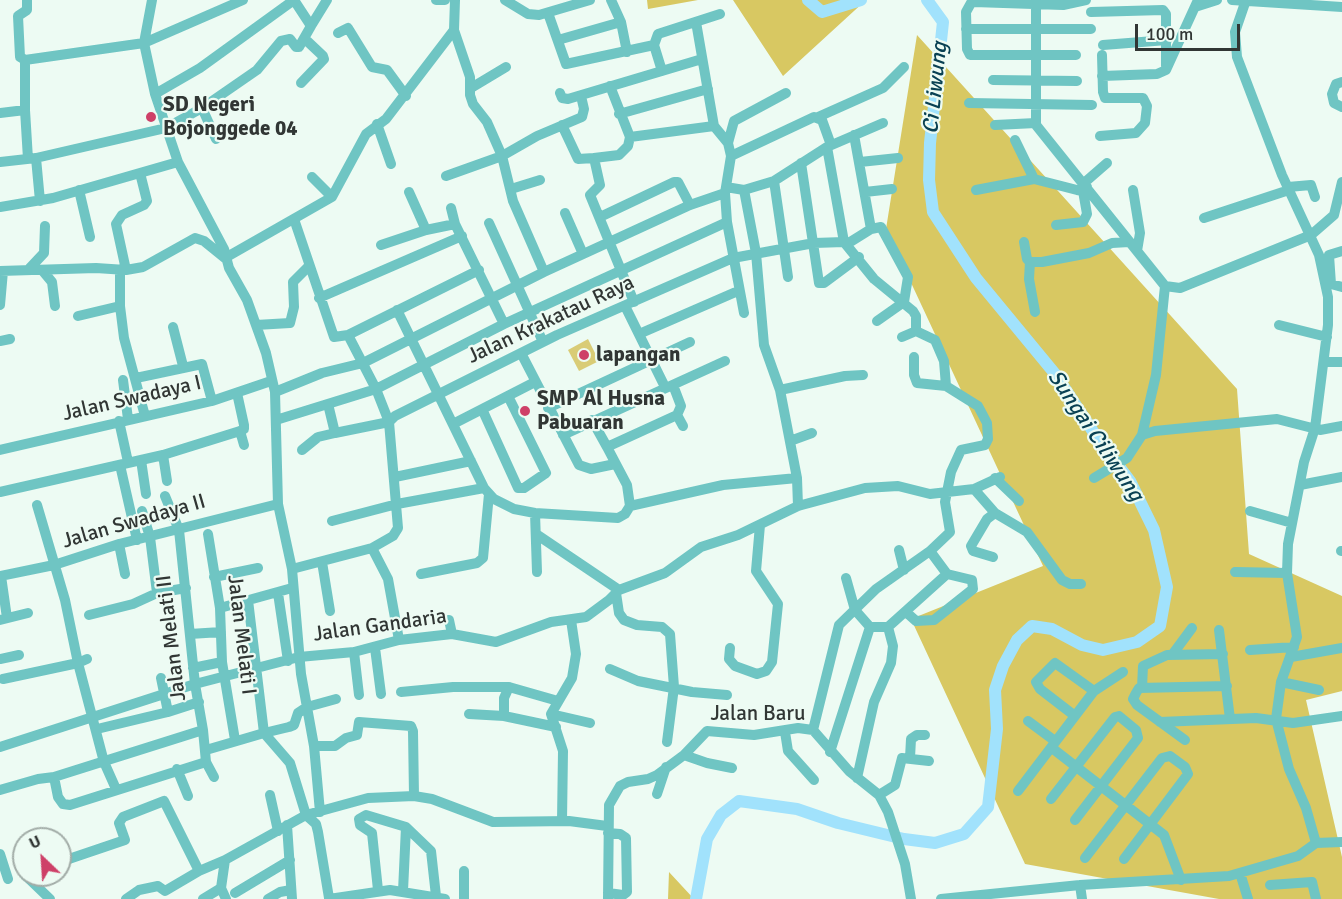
<!DOCTYPE html>
<html>
<head>
<meta charset="utf-8">
<style>
  body { margin:0 }
  #map { position:relative; width:1342px; height:899px; overflow:hidden; background:#edfbf3; font-family:Signika,sans-serif }
  canvas { display:block }
  .north { position:absolute; left:12px; top:827px; width:60px; height:60px; box-sizing:border-box; background:#edfbf3; border:2px solid #a2aca7; border-radius:50%; rotate:335deg; font-size:16px; font-weight:700; line-height:24px; text-align:center; color:#313634 }
  .north::after { content:''; display:block; margin:auto; width:21px; height:27px; background:#ce4068; clip-path:polygon(50% 0,100% 100%,50% 72%,0 100%) }
  .scale { position:absolute; left:1135px; top:24px; width:105px; height:27px; box-sizing:border-box; border:3px solid #313634; border-top:0; padding-left:8px; font-size:18px; line-height:21px; white-space:nowrap; color:#313634; -webkit-text-stroke:4px #edfbf3; paint-order:stroke }
</style>
</head>
<body>
<div id="map">
<canvas width="1342" height="899"></canvas>
<div class="north">U</div>
<div class="scale">100 m</div>
</div>
<script>
const g = document.querySelector('canvas').getContext('2d');
g.lineJoin = 'round';
function fill(path, color) { g.fillStyle = color; g.fill(path, 'evenodd'); }
const poly = rows => new Path2D(rows.map(r => 'M' + r).join(''));
function stroke(path, color, width, dash) { g.strokeStyle = color; g.lineWidth = width; g.lineCap = dash ? 'butt' : 'round'; g.setLineDash(dash || []); g.stroke(path); }
function label(font, color, halo, rows, align = 'center') {
  g.font = font + ' Signika,sans-serif'; g.lineWidth = 4.5; g.setLineDash([]); g.textBaseline = 'middle'; g.strokeStyle = halo; g.fillStyle = color; for (const [text, x, y, turn = 0] of rows) {
    g.save(); g.translate(x, y); g.rotate((+turn || 0) * Math.PI / 180); g.textAlign = isNaN(turn) ? turn : align; if (halo) g.strokeText(text, 0, 0); g.fillText(text, 0, 0); g.restore();
  }
}
fill(poly([
  [588,339,599,361,579,371,568,350]
]), '#d9cc76');
fill(poly([
  [647,0,698,0,648,9],
  [733,0,866,0,783,76],
  [917,35,1237,389,1249,554,1342,596,1342,691,1306,700,1342,857,1342,899,1219,899,1025,864,911,619,1043,566,886,229],
  [669,872,694,899,668,899]
]), '#d8c862');
stroke(poly([
  [808,0,822,12,861,0],
  [696,899,707,839,721,815,739,801,797,809,838,823,904,839,935,843,964,834,988,807,997,729,995,690,1003,666,1017,640,1032,626,1052,629,1082,645,1103,650,1137,642,1160,626,1167,587,1154,530,1130,481,1094,433,1056,375,976,278,933,212,929,180,930,143,943,22,927,0]
]), '#a1e2fc', 12);
stroke(poly([
  [152,0,144,43,155,94,178,162,224,249,229,268,247,300,266,353,275,392,278,504,292,569],
  [436,0,445,0],
  [505,0,528,14,539,15,590,0],
  [611,0,621,22,627,52],
  [1036,0,1036,125,1165,286,1180,288,1311,235,1334,215,1342,182],
  [1232,0,1342,7],
  [1246,0,1235,32,1237,57,1282,175,1319,255,1328,297,1328,325,1315,428,1304,462,1288,544,1287,573,1297,637,1281,682,1276,719,1289,769,1306,808,1316,843],
  [1195,7,1217,0],
  [1091,12,1163,10,1166,14,1166,66],
  [548,13,566,64,654,45],
  [696,22,714,126,728,143,731,156,725,193,727,222,744,313],
  [311,26,327,0],
  [966,29,1091,29],
  [454,30,470,77,470,95,473,104,487,122,502,156,513,201,544,272],
  [338,33,348,28,372,67,387,70,406,96],
  [558,40,621,22],
  [1103,45,1167,40],
  [1076,55,970,55,967,49,966,12,971,3,974,2,1063,5,1086,0],
  [25,60,144,43,243,0],
  [662,71,654,45,658,34,720,14],
  [1102,76,1157,74,1166,70,1198,0],
  [993,80,1077,81],
  [1342,82,1336,84,1332,94,1334,103,1342,107],
  [301,83,324,59,323,56,305,39],
  [610,86,630,137,714,126],
  [471,88,506,67],
  [560,93,562,98,568,99,702,59],
  [155,94,200,68,294,0],
  [969,103,1092,105],
  [202,108,216,139],
  [25,110,25,60,20,57,18,16,27,10,27,0],
  [0,113,25,110,28,159],
  [619,114,708,89],
  [818,117,883,88,904,67],
  [377,124,391,164],
  [562,125,578,159,594,158,600,185,590,195,634,302],
  [995,125,1036,123],
  [854,135,871,229,881,227,908,277,904,302,877,321],
  [1100,136,1136,133,1145,123,1147,106,1143,98,1105,98,1103,92,1102,55],
  [1015,140,1034,179],
  [728,143,734,121,786,93],
  [827,147,844,242],
  [731,156,814,117,822,120,831,145],
  [36,158,40,201],
  [594,158,619,155,628,146,630,137],
  [0,162,36,158,166,128,202,108,257,70,281,41,290,39,296,47,299,47,311,26,294,0],
  [860,162,898,158],
  [801,163,819,283,824,283,859,257],
  [446,176,502,156,537,136,582,117,584,109,581,96],
  [312,177,332,197],
  [774,181,788,277],
  [1084,183,1107,163],
  [726,187,744,190,774,181,827,147,883,123],
  [1288,187,1311,185,1315,197],
  [511,189,540,180],
  [79,190,90,237],
  [744,190,756,253,764,345,780,390,797,478,798,506],
  [976,190,1034,179,1077,190,1083,191,1087,187],
  [1133,190,1140,233,1137,251],
  [409,192,426,230],
  [865,192,892,189],
  [0,207,53,198,178,162],
  [451,208,455,224,504,324],
  [565,213,583,254],
  [600,217,674,182,678,182,690,205],
  [1204,218,1289,190],
  [294,219,334,337,348,335,479,270],
  [489,223,543,342],
  [1056,225,1083,222,1087,214,1083,191],
  [1024,242,1027,259,1030,262,1042,262,1089,253,1112,243,1129,242],
  [847,244,871,229],
  [381,245,426,230,455,224],
  [1342,251,1329,255,1331,284,1342,287],
  [225,258,332,197,366,134,386,119,454,30,455,0],
  [1030,262,1029,279,1035,312],
  [28,270,44,253,45,226],
  [42,270,52,282,55,306],
  [120,270,120,306,124,338,145,416],
  [126,270,116,224,122,215,144,205,147,201,140,173],
  [0,271,96,268,126,270,143,267,195,238,204,241,225,258],
  [319,298,462,236],
  [0,305,3,271],
  [625,306,665,387],
  [397,310,484,488,494,499,514,509,535,513,618,518,625,514,630,506,627,485,607,447],
  [78,316,120,306],
  [256,325,290,323,294,307,293,282,309,266],
  [1279,325,1327,337],
  [173,327,183,366],
  [639,334,738,291],
  [902,337,916,331],
  [0,341,10,339],
  [521,353,579,465,591,469,615,464],
  [914,357,914,375,917,383,946,386],
  [1324,362,1342,362],
  [136,378,202,364,212,401],
  [123,380,128,419],
  [780,390,845,376,863,375],
  [275,392,322,373,363,363,544,272,690,205,725,193],
  [328,404,335,433,389,422],
  [548,408,690,342],
  [482,409,518,488,524,488,546,473,508,396],
  [677,415,683,426],
  [276,420,376,389,504,324,727,222],
  [592,420,607,447,677,415,681,406,673,385],
  [119,421,128,462],
  [389,422,395,416,557,335,733,258,814,243,844,242,874,279,913,311,916,316,916,331,935,340,944,361,946,386,978,406,987,423,988,439,985,445,961,450,951,472,945,502,950,532,930,551,876,589,839,625,813,730],
  [453,424,535,382],
  [240,431,244,445],
  [563,435,725,361],
  [1142,435,1156,375,1165,286],
  [790,441,812,433],
  [0,450,212,401,271,381],
  [302,450,318,437,335,433],
  [163,455,167,481],
  [141,460,146,494],
  [120,465,137,540],
  [395,477,471,461],
  [995,478,1019,501],
  [1094,478,1127,458,1142,435,1155,431,1277,419,1320,430,1342,426],
  [1300,485,1342,477],
  [974,489,995,513,1027,532,1062,580,1070,584,1081,584],
  [0,492,163,455,240,431,244,429,244,425,237,393],
  [165,496,179,530,195,684,203,730,206,762,214,777],
  [630,506,723,485,797,478],
  [142,511,150,537,157,593],
  [1250,511,1292,523],
  [535,513,537,572],
  [332,521,397,504,484,488],
  [208,534,220,608,222,662,235,740],
  [536,534,619,590],
  [119,544,125,574],
  [372,548,388,579,399,640],
  [899,550,904,570],
  [1341,551,1342,551],
  [993,557,973,551,971,546,987,519,995,513],
  [322,562,330,611],
  [1235,572,1287,573],
  [421,574,477,563,483,558,489,494],
  [0,576,54,565,119,544,278,504],
  [1,576,7,618],
  [214,577,258,568],
  [278,593,288,661],
  [616,593,619,613,624,620,637,625,662,627,670,634,674,687,667,742],
  [248,600,264,733,289,727,294,725,298,713,307,707,336,699],
  [220,608,292,588],
  [906,612,916,621,934,620,973,589,972,580,947,574],
  [89,615,133,604,157,593,186,588],
  [0,620,28,613],
  [449,620,452,634],
  [870,627,888,627,947,574,930,551],
  [1219,630,1230,719],
  [190,634,221,632],
  [375,648,381,694],
  [730,648,729,659,735,666,757,674,766,671,772,662,778,604,756,571,760,525],
  [1250,650,1294,647],
  [354,652,359,695],
  [1172,655,1192,628],
  [1291,657,1342,648],
  [0,659,19,655],
  [87,659,78,663,104,762,116,789],
  [193,668,222,662],
  [610,669,638,681,692,692,727,695],
  [3,679,78,663,65,600,37,505],
  [1281,682,1319,690],
  [509,687,558,701],
  [1142,688,1143,666,1167,655,1223,654],
  [401,692,453,687,509,687,504,698,504,716,556,727],
  [168,712,199,702],
  [469,714,504,716],
  [551,714,590,723],
  [1075,716,1040,689,1036,682,1055,663,1094,691],
  [1028,721,1055,741],
  [1160,722,1256,718,1293,723,1342,716],
  [97,729,168,712,161,678],
  [785,732,788,751,814,780],
  [1185,740,1137,705,1133,699,1136,693,1139,688,1227,686],
  [314,746,335,746,346,738,357,735,359,722,411,726,413,731,414,796],
  [0,747,195,684,299,657,354,652,399,640,452,634,496,642,551,622,586,617,609,600,619,590,665,573,701,547,738,535,798,506,865,488,898,486,930,494,974,489,1000,477],
  [1052,748,1164,835,1181,880],
  [830,752,870,627,855,610,846,578],
  [684,755,707,763,732,768],
  [910,758,911,739,917,735,925,735],
  [177,769,188,796],
  [54,777,58,797,63,804,70,805,206,762],
  [857,778,874,702,891,663,893,646,888,627],
  [0,790,38,779,54,777,203,730],
  [1018,791,1094,691,1123,672],
  [657,794,666,767],
  [270,795,278,831],
  [879,795,895,785,902,758,929,761],
  [1051,799,1115,717,1119,716,1136,730,1138,738,1075,820],
  [320,812,314,746,301,674,292,569,372,548,393,536,398,528,389,422,376,389,348,335],
  [306,815,368,798,414,796,432,799,493,822,569,821,607,826],
  [306,815,316,824,318,832,329,898],
  [562,821,563,751,551,714,572,678,576,654,571,620],
  [287,825,292,899],
  [608,833,620,834,626,838,627,892,623,895,608,893],
  [0,854,8,879],
  [1085,858,1162,758,1170,756,1185,767,1188,774,1124,859],
  [60,862,125,840,119,823,123,817,164,801,199,871,225,860],
  [1240,873,1248,899],
  [25,875,50,899],
  [1080,885,1082,899],
  [1270,885,1312,882,1316,899],
  [221,888,226,899],
  [378,890,372,833,360,825,359,819,366,815,406,827,431,851,436,896],
  [403,891,406,827],
  [235,893,290,860],
  [126,899,139,890,158,886,165,891,199,871],
  [203,899,221,888,225,860,306,815,290,763,264,733,206,750],
  [268,899,280,892,291,890],
  [329,899,390,890,445,899],
  [464,899,464,871],
  [608,899,609,805,620,786,628,782,648,779,657,775,684,755,707,731,754,735,798,728,813,730,849,771,879,795,888,812,905,864,911,899],
  [941,899,1080,885,1229,876,1298,856,1316,843,1342,842]
]), '#6fc5c3', 10);
for (const [x, y, r, color] of [
  [151,117,6,"#ce4068"],
  [584,355,6,"#ce4068"],
  [525,411,6,"#ce4068"]
]) { const dot = new Path2D(); dot.arc(x, y, r, 0, 2 * Math.PI); g.fillStyle = color; g.fill(dot); stroke(dot, '#edfbf3', 2); }
label('bold 21px', '#313634', '#edfbf3', [
  ["SD Negeri",163,105],
  ["Bojonggede 04",163,129],
  ["lapangan",596,355],
  ["SMP Al Husna",537,399],
  ["Pabuaran",537,423]
], 'left');
label('21px', '#313634', '#edfbf3', [
  ["Jalan Krakatau Raya",551,320,-25],
  ["Jalan Swadaya I",132,399,-13],
  ["Jalan Swadaya II",134,522,-16],
  ["Jalan Gandaria",380,626,-8],
  ["Jalan Melati I",241,635,83],
  ["Jalan Melati II",172,638,-97],
  ["Jalan Baru",758,714]
]);
label('italic 22px', '#094153', '#edfbf3', [
  ["Ci Liwung",936,88,-84],
  ["Sungai Ciliwung",1095,436,56]
]);
</script>
</body>
</html>
